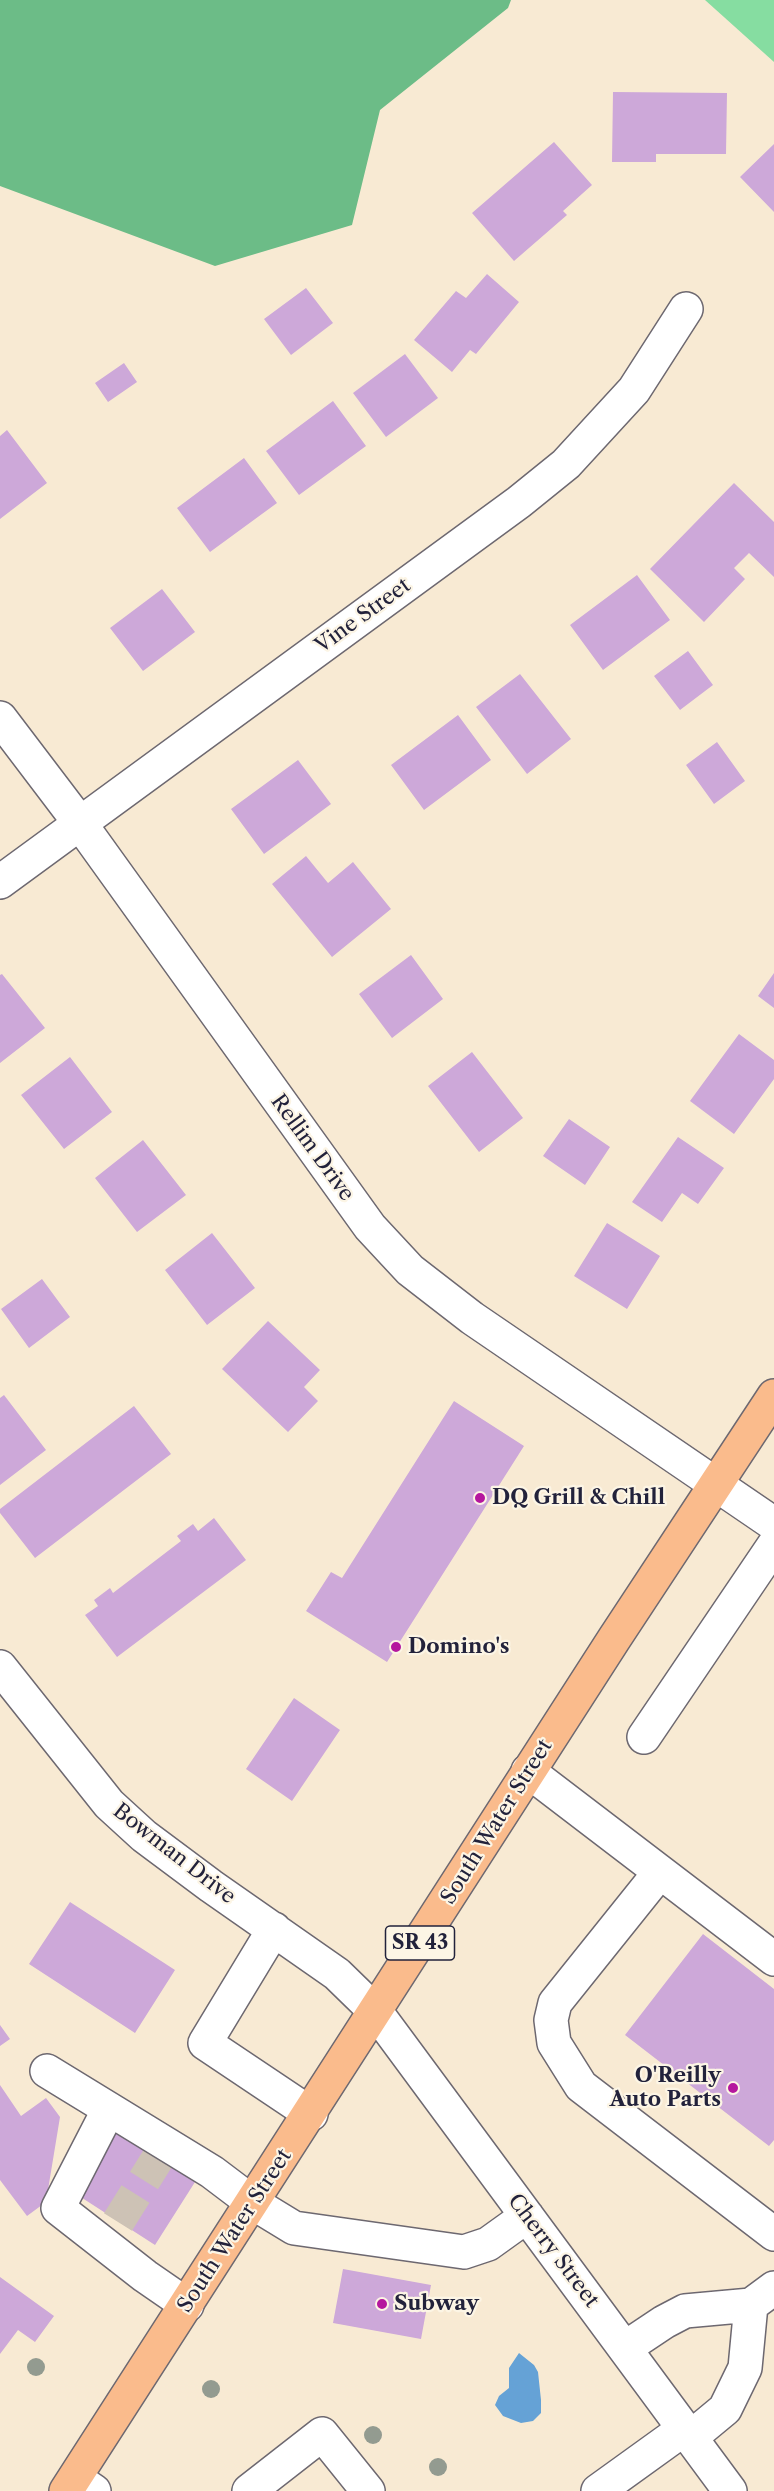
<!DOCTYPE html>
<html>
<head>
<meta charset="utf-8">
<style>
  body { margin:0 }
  canvas { display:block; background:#f8ead3 }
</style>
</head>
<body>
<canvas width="774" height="2491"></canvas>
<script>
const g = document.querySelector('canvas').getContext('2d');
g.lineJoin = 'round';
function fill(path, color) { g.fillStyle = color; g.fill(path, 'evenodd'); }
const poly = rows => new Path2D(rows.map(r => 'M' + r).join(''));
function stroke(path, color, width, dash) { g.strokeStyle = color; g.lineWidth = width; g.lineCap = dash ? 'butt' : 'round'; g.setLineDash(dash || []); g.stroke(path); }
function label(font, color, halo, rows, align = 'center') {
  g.font = font + ' "Libre Caslon Text",serif'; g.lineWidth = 4.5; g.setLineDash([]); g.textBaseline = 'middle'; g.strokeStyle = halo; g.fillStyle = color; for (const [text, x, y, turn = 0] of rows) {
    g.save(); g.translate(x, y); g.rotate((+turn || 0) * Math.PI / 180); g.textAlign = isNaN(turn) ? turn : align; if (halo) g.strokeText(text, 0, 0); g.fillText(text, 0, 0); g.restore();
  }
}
fill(poly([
  [705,0,774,0,774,62]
]), '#86dda1');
fill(poly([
  [0,0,511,0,508,8,380,110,352,225,215,266,0,186]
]), '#6cbc87');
fill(poly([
  [519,2353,534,2365,538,2372,541,2400,541,2413,533,2421,521,2423,503,2416,495,2405,499,2396,509,2388,509,2368]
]), '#65a2d6');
fill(poly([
  [613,92,727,93,726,154,656,154,656,162,612,162],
  [554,142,592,185,563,211,567,215,514,261,472,213],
  [774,144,774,212,740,177],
  [487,274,519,302,476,354,470,350,452,372,414,340,456,291,466,298],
  [306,288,333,323,291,355,264,319],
  [405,354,438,398,386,437,353,393],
  [124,363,137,382,108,402,95,383],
  [333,401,366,446,299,495,266,451],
  [7,430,47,483,0,519,0,436],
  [244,458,277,503,210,552,177,508],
  [734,483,774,522,774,577,749,553,734,568,745,579,704,622,650,569],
  [637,575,670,620,603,670,570,625],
  [162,589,195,632,143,671,110,628],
  [688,651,713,685,680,710,654,676],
  [520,674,571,739,527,774,476,707],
  [458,715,491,760,424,810,391,765],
  [717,742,745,781,714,804,686,765],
  [298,760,331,804,264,854,231,809],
  [306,856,328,883,353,862,391,909,332,957,272,884],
  [411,955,443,999,392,1038,359,994],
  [774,973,774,1008,758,996],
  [2,974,45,1028,0,1063,0,975],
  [739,1034,774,1060,774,1079,734,1134,690,1101],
  [472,1052,523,1118,479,1152,428,1086],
  [70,1057,112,1112,64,1149,21,1095],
  [569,1119,610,1147,585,1185,543,1156],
  [678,1137,724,1168,698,1204,682,1193,662,1222,632,1202],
  [143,1140,186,1195,137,1232,95,1178],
  [607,1223,660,1256,627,1309,574,1276],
  [212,1233,255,1288,207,1325,165,1270],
  [42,1279,70,1317,29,1348,1,1309],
  [268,1321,320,1370,304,1387,318,1401,288,1432,222,1369],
  [4,1395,46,1450,0,1485,0,1398],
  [454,1401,524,1446,387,1662,306,1611,331,1572,342,1578],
  [134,1406,171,1454,35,1558,0,1513,0,1509],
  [214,1518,246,1560,117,1657,85,1615,98,1606,94,1600,110,1588,113,1593,181,1541,177,1536,193,1524,198,1531],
  [294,1698,340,1730,292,1801,246,1769],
  [70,1902,175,1970,135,2033,29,1964],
  [703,1934,774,1989,774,2140,769,2146,625,2035],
  [0,2025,10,2039,0,2046],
  [0,2085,21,2116,46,2098,60,2117,46,2202,27,2216,0,2180],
  [116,2132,195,2182,155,2245,76,2194],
  [343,2269,431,2285,421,2339,333,2323],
  [0,2277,54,2316,35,2342,18,2330,0,2354]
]), '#cda8d9');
stroke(poly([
  [118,2222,158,2158]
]), '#cdc2b5', 33, [33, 16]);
const minor = poly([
  [0,718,79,822,370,1227,410,1270,472,1318,774,1524],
  [0,882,519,502,566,464,634,390,686,309],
  [0,1667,109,1804,144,1836,211,1886,337,1974,376,2012,730,2491],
  [644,1737,774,1545],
  [528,1771,774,1959],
  [660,1872,555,2003,551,2020,554,2043,581,2086,774,2234],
  [274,1929,205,2043,311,2114],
  [47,2071,212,2172,253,2203,294,2228,464,2252,488,2244,527,2216],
  [109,2109,58,2208,145,2276,187,2305],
  [625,2348,664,2322,685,2311,751,2305,774,2288],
  [690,2438,725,2409,745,2368,751,2305],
  [75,2478,94,2491],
  [249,2491,322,2434,368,2491],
  [598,2491,684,2429]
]);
const major = poly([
  [66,2491,614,1639,774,1396]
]);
stroke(minor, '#6d6870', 36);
stroke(major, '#6d6870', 36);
stroke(minor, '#fff', 33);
stroke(major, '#fabb8c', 33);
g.fillStyle = '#939b90';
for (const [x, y] of [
  [36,2367],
  [211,2389],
  [373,2435],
  [438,2467]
]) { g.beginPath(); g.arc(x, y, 9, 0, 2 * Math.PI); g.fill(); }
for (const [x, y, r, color] of [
  [480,1498,6,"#b5179e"],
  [396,1647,6,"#b5179e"],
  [733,2088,6,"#b5179e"],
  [382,2304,6,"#b5179e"]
]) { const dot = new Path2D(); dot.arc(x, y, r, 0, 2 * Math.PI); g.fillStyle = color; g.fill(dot); stroke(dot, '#fcf5e5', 2); }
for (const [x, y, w] of [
  [420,1943,69]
]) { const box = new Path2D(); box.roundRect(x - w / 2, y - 17, w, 34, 4.5); g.fillStyle = '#fcf5e5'; g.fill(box); stroke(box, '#22223b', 1.5); }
label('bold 20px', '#22223b', null, [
  ["SR 43",420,1943]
]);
label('21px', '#22223b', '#fcf5e5', [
  ["Vine Street",363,616,-36],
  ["Rellim Drive",312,1148,54],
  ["South Water Street",497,1822,-58],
  ["Bowman Drive",174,1854,38],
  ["South Water Street",235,2231,-57],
  ["Cherry Street",553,2251,53]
]);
label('bold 21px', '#22223b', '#fcf5e5', [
  ["DQ Grill & Chill",492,1498],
  ["Domino's",408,1647],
  ["O'Reilly",721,2076,"right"],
  ["Auto Parts",721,2100,"right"],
  ["Subway",394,2304]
], 'left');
</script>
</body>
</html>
